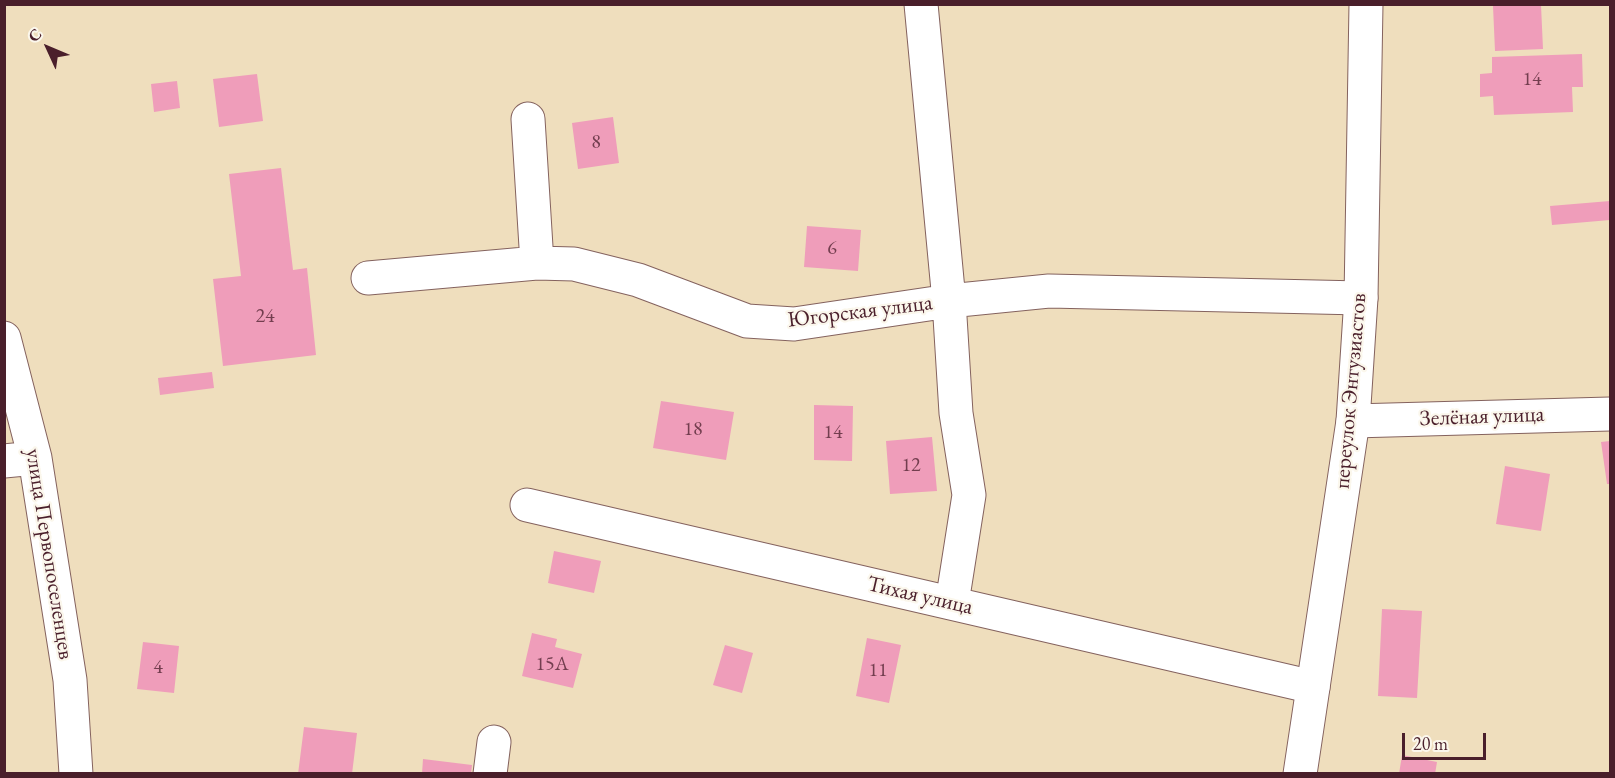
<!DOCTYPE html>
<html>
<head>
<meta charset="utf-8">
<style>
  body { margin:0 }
  #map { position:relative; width:1615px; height:778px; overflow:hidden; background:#efdebd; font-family:"EB Garamond",serif }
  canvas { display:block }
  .frame { position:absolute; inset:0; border:6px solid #4a1f2b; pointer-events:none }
  .north { position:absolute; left:18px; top:18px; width:60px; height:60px; -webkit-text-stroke:4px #fbf7ec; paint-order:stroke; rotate:314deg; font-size:16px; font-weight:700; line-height:24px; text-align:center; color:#4a1f2b }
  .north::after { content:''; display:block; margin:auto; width:21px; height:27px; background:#4a1f2b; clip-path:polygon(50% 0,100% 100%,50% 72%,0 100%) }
  .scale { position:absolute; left:1402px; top:733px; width:84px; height:27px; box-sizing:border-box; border:3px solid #4a1f2b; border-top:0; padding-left:8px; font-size:18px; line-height:21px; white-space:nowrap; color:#4a1f2b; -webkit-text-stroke:4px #fbf7ec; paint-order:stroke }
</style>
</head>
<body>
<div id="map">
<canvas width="1615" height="778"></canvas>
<div class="frame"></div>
<div class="north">С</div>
<div class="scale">20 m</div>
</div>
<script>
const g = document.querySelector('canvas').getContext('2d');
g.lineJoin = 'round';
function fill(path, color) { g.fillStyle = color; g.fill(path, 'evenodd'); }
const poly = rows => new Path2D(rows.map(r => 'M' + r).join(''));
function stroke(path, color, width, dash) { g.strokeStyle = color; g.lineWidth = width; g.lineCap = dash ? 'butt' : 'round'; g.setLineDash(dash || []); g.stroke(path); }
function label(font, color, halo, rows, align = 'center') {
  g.font = font + ' "EB Garamond",serif'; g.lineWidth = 4.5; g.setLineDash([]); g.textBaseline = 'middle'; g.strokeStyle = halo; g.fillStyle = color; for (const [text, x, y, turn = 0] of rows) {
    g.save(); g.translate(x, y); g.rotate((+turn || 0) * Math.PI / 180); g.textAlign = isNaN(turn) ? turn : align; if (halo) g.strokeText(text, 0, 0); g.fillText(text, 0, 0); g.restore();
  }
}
fill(poly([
  [1541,5,1543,49,1495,51,1493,6],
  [1582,54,1583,87,1572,87,1573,112,1494,115,1493,96,1480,97,1480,74,1492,73,1492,57],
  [257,74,263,121,219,127,213,79],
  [177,81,180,108,154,112,151,84],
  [613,117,619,163,578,169,572,123],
  [281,168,293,270,307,268,316,355,223,366,213,279,241,276,229,174],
  [1610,201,1610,220,1552,225,1550,206],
  [807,226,861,230,858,271,804,267],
  [212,372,214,388,160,395,158,378],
  [661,401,734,412,726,460,653,448],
  [814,405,853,406,852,461,814,460],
  [932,437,937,491,890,494,886,441],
  [1610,441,1610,484,1607,484,1601,442],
  [1505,466,1550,474,1541,531,1496,524],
  [554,551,601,561,594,593,548,583],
  [1382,609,1422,611,1417,698,1378,696],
  [532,633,557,639,555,647,582,654,573,688,522,676],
  [867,638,901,645,889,703,856,696],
  [143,642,179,646,174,693,137,689],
  [725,645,753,653,742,693,713,685],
  [304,727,357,733,352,774,298,774],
  [1402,755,1437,762,1435,774,1399,774],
  [423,759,472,765,471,774,422,774]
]), '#ef9dba');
const minor = poly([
  [921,4,949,301,956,413,969,495,952,603],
  [528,119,537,263],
  [368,278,537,263,574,264,638,280,747,321,794,324,949,301,1049,291,1361,298],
  [4,338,35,458,70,680,76,774],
  [1353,421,1610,414],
  [4,461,35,458],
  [527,505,1313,687],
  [490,774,494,742]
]);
const major = poly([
  [1300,774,1353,421,1361,298,1366,4]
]);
stroke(minor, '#84625e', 35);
stroke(major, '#84625e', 35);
stroke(minor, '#fff', 33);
stroke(major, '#fff', 33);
label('20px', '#733e4f', null, [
  ["14",1532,80],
  ["8",596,143],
  ["6",832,249],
  ["24",265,317],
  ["18",693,430],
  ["14",833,433],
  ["12",911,466],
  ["15А",552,665],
  ["4",158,668],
  ["11",878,671]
]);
label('22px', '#4a1f2b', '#fbf7ec', [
  ["Югорская улица",860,312,-7],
  ["переулок Энтузиастов",1351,391,-85],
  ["Зелёная улица",1482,417,-2],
  ["улица Первопоселенцев",49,554,81],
  ["Тихая улица",920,596,13]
]);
</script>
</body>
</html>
